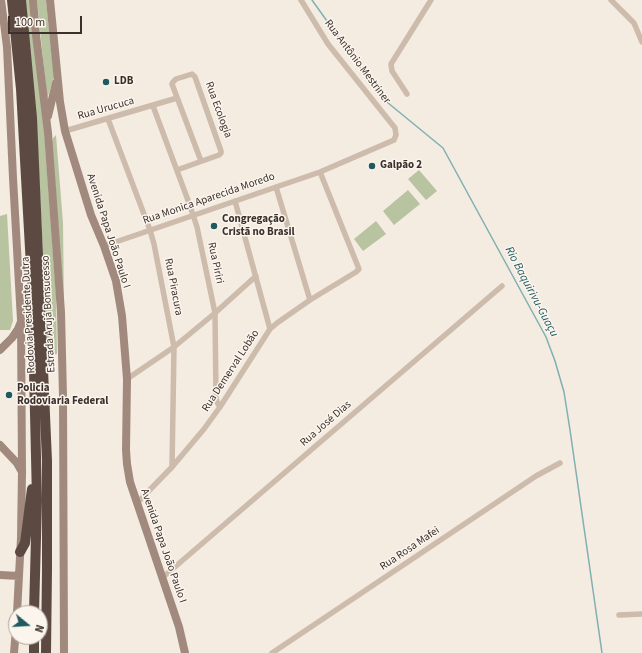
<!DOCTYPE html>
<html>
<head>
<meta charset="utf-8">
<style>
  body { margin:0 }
  #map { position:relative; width:642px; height:653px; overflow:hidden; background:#f4ebe1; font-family:"Source Sans 3",sans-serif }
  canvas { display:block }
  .north { position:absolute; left:8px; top:605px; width:40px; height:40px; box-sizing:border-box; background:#fbf5ee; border:1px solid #aea6a0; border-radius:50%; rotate:108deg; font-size:11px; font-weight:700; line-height:16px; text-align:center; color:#3b302b }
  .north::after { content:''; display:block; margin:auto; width:14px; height:18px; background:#1f5a5e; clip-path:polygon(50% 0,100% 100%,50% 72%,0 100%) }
  .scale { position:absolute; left:8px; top:16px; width:74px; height:18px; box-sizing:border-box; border:2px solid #3b302b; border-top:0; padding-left:5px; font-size:12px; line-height:14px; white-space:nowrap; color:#3b302b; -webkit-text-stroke:3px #fbf5ee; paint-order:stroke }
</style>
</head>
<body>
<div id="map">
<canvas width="642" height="653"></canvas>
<div class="north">N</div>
<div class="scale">100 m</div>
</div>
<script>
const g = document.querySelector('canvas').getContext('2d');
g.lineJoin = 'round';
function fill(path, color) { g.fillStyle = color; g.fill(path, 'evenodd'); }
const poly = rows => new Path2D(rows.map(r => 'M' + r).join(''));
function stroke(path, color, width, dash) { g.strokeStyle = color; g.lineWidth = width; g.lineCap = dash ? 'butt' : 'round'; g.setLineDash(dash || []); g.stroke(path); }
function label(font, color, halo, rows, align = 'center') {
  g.font = font + ' "Source Sans 3",sans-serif'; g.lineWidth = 3; g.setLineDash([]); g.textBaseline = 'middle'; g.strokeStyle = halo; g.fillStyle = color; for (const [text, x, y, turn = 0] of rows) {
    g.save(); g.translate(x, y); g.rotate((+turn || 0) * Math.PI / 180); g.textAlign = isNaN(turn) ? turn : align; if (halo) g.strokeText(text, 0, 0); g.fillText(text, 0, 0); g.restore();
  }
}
fill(poly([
  [24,0,30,0,42,102,56,294,57,354,48,355,38,155],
  [37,0,46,0,54,77,47,99],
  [56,135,63,223,64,309,52,142,53,138],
  [419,170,437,191,426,200,408,179],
  [408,190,420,204,394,225,383,211],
  [7,214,13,321,10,330,0,330,0,216],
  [376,221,386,234,363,251,354,239]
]), '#b8c4a0');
stroke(poly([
  [312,0,382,98,443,148,546,337,555,361,564,392,570,430,602,653]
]), '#7fb0b2', 1.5);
stroke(poly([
  [611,0,634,23,642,42],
  [407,94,392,71,391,64,431,0],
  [153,106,189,203,197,227,215,313,216,398,217,402,220,407],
  [108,119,150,230,154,244,174,347,172,467],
  [65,131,177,98],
  [177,170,219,155,221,153,221,151,195,77,192,74,176,79,173,82,172,84,201,161],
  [276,187,310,300],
  [235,201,270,329],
  [104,246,320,172,394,140,396,135,395,128,328,44,301,0],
  [127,379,174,347,215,313,256,276],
  [137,503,172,467,204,429,220,407,270,329,277,323,310,300,356,272,359,269,320,172],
  [162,578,502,286],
  [619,615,642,614],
  [272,653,536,476,560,463]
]), '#cdbbac', 5.5);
stroke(poly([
  [1,0,7,47,13,178,21,320,22,472,21,538,17,613],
  [33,0,36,35,48,133,61,312,63,396,64,653],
  [50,0,60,102,65,131,91,215,104,246,116,281,122,316,127,379,126,450,127,464,130,482,179,627,185,653],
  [48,116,56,83],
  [0,350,12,338,18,329,20,324],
  [0,445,17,463,22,472],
  [0,575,19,576],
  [14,653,16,629]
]), '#a18a7d', 8);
stroke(poly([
  [12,0,21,89,32,284,37,500,34,613],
  [21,0,32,118,47,461,47,569,46,653],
  [20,552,25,543,32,489],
  [34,653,34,637]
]), '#5c4a42', 10);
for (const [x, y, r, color] of [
  [106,82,4,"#1f5a5e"],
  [372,166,4,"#1f5a5e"],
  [214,226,4,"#1f5a5e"],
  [9,395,4,"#1f5a5e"]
]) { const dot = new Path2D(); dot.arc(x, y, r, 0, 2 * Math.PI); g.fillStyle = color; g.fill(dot); stroke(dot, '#fbf5ee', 1.5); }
label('11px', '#3b302b', '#fbf5ee', [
  ["Rua Antônio Mestriner",357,62,53],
  ["Rua Urucuca",106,109,-16],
  ["Rua Ecologia",218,110,70],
  ["Rua Monica Aparecida Moredo",209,199,-19],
  ["Avenida Papa João Paulo I",108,231,72],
  ["Rua Piriri",215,263,78],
  ["Rua Piracura",173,287,79],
  ["Estrada Arujá Bonsucesso",49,314,-93],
  ["Rodovia Presidente Dutra",29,315,-93],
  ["Rua Demerval Lobão",231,371,-57],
  ["Rua José Dias",326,424,-41],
  ["Avenida Papa João Paulo I",163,546,71],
  ["Rua Rosa Mafei",410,549,-34]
]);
label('bold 11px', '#3b302b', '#fbf5ee', [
  ["LDB",114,82],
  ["Galpão 2",380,166],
  ["Congregação",222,220],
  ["Cristã no Brasil",222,233],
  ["Policia",17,389],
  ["Rodoviaria Federal",17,402]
], 'left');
label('italic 12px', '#1f5a5e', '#fbf5ee', [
  ["Rio Baquirivu-Guaçu",531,292,62]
]);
</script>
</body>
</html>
